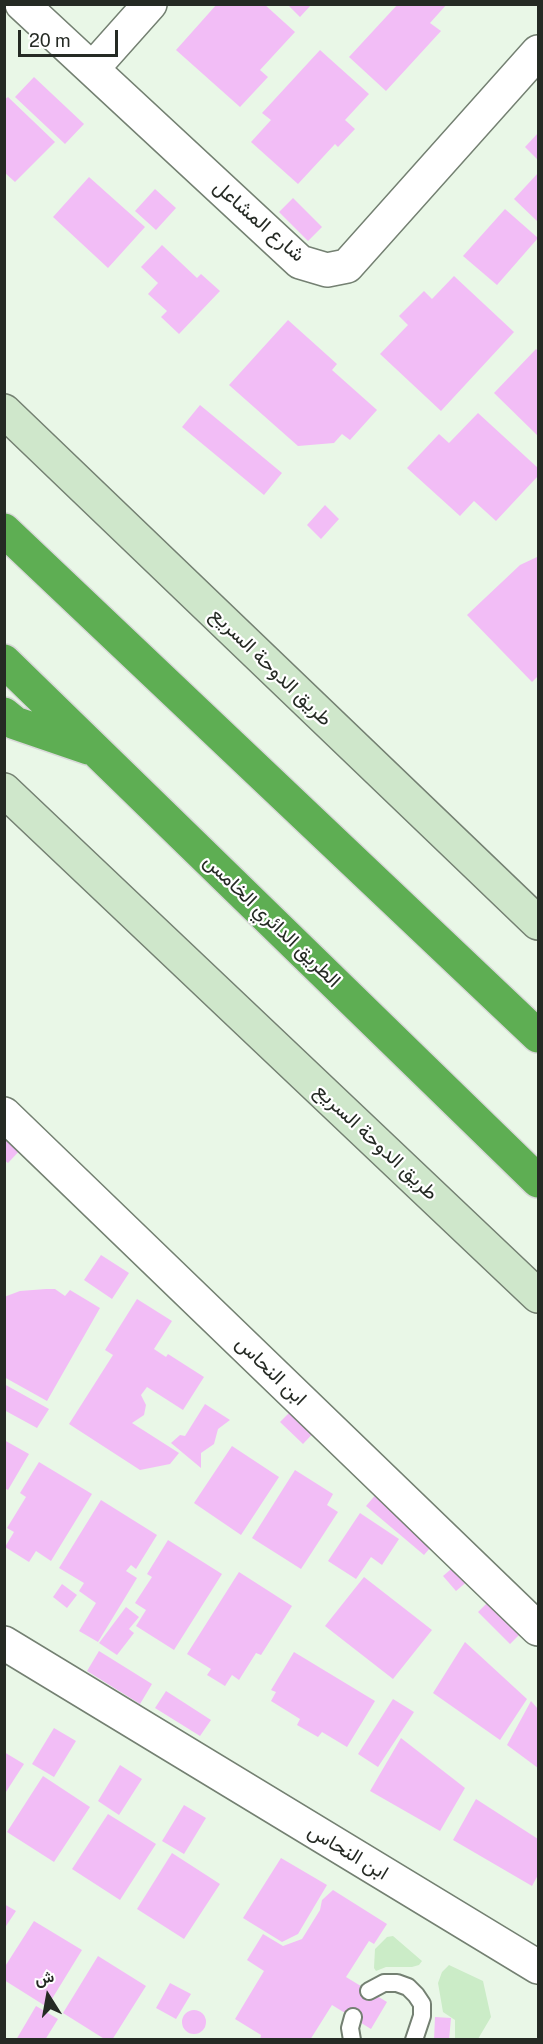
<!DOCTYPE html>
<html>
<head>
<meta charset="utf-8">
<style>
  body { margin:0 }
  #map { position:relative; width:543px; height:2044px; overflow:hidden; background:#e9f7e7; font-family:"Public Sans",Vazirmatn,sans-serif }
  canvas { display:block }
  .frame { position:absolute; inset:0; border:6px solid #252a24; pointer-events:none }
  .north { position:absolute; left:18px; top:1966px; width:60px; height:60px; -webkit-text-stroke:4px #fff; paint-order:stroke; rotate:349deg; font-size:16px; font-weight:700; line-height:24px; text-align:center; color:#252a24 }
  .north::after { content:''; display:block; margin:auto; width:21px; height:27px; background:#252a24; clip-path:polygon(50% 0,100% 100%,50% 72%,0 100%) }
  .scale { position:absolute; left:18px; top:30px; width:100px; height:27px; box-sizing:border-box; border:3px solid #252a24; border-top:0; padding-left:8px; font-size:18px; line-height:21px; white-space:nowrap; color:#252a24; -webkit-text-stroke:4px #fff; paint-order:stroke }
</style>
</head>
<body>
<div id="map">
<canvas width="543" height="2044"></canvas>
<div class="frame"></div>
<div class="north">ش</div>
<div class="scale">20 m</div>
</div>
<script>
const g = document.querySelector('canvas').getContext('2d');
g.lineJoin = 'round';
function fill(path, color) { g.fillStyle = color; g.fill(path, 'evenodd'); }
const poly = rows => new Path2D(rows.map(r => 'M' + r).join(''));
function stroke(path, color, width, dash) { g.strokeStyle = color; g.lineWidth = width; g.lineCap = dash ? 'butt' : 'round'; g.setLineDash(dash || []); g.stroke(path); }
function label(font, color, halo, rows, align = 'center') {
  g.font = font + ' "Public Sans",Vazirmatn,sans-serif'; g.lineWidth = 4.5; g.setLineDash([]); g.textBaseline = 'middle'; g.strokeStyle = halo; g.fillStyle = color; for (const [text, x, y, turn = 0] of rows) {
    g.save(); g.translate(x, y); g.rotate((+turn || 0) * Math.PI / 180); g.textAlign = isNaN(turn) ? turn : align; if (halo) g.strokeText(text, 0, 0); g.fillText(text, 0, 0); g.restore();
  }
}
fill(poly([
  [393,1936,422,1961,419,1965,412,1967,386,1967,376,1971,374,1968,375,1949,387,1937],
  [449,1965,483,1981,491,2017,478,2039,455,2039,455,2020,443,2012,438,1983,442,1972]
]), '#cbecc7');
fill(poly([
  [217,4,264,4,295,32,260,70,268,77,240,107,176,50],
  [287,4,312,4,300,17],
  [398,4,447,4,430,23,441,31,386,91,349,57],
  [320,50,369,94,345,120,355,129,338,147,335,144,298,184,251,142,271,120,262,113],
  [34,77,84,124,65,144,15,97],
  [8,97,55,142,15,182,4,172,4,100],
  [538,133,538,160,525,147],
  [538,173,538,222,514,199],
  [89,177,145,227,108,268,53,217],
  [155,189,176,208,156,230,135,211],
  [293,198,322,227,308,241,279,212],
  [505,209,538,238,497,285,463,256],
  [162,245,197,278,201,274,220,291,179,334,161,317,167,311,148,294,158,283,141,267],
  [454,276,514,332,441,411,380,354,408,325,399,316,424,291,432,299],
  [288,320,337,364,332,370,377,410,350,440,342,434,334,443,298,446,229,385],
  [536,349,538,351,538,436,494,393],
  [200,405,282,473,264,495,182,427],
  [478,413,538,468,538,476,496,521,474,501,460,516,407,468,439,434,449,443],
  [325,505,339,519,321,539,307,525],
  [537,557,538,676,532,682,467,615,520,565],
  [4,1131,22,1148,8,1163,4,1160],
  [101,1255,129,1273,112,1299,84,1280],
  [46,1289,55,1289,65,1296,70,1290,100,1308,47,1401,4,1377,4,1297,20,1291],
  [137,1299,172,1321,154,1349,166,1357,168,1354,204,1377,183,1410,147,1387,141,1395,146,1405,144,1415,132,1423,179,1453,170,1464,140,1470,69,1424,113,1355,105,1350],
  [4,1384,49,1409,37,1428,4,1410],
  [205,1404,230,1420,218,1429,214,1444,201,1453,201,1468,171,1443,180,1435,185,1436],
  [297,1405,320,1426,303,1444,280,1422],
  [4,1440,29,1454,8,1490,4,1488],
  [232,1446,279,1477,241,1535,194,1503],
  [39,1462,92,1494,51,1561,36,1551,29,1562,5,1547,14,1532,7,1528,26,1497,20,1493],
  [295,1470,333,1494,327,1505,338,1512,301,1569,252,1538],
  [378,1492,436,1541,424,1555,366,1506],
  [101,1500,157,1535,136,1569,131,1565,126,1571,137,1578,98,1642,79,1631,96,1603,79,1591,84,1583,59,1568],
  [360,1513,399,1539,382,1565,371,1557,356,1579,328,1561],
  [168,1540,222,1574,174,1650,136,1626,146,1610,135,1603,152,1577,147,1574],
  [457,1564,470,1579,456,1591,443,1576],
  [239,1572,292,1606,261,1655,256,1653,239,1680,232,1675,225,1686,207,1675,211,1669,187,1654],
  [364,1577,432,1630,393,1679,325,1626],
  [62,1584,77,1595,67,1608,53,1597],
  [492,1598,525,1629,510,1644,478,1612],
  [126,1607,139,1617,129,1629,134,1633,117,1655,99,1643],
  [465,1642,527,1699,500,1740,433,1693],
  [99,1651,152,1684,140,1704,87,1671],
  [294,1652,375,1701,347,1747,322,1732,318,1737,297,1725,300,1719,271,1701,276,1692,271,1690],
  [166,1691,211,1720,200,1736,155,1708],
  [393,1699,414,1712,378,1767,358,1754],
  [531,1701,538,1709,538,1768,507,1745],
  [54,1728,76,1741,54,1777,32,1764],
  [401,1738,465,1788,440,1831,370,1791],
  [4,1752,24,1764,4,1795],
  [120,1765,142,1779,119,1815,98,1801],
  [43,1776,90,1807,54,1862,7,1832],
  [476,1799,538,1839,538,1875,532,1886,453,1840],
  [184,1805,206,1818,184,1854,162,1841],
  [108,1814,156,1844,120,1900,72,1869],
  [172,1853,220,1884,184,1939,137,1909],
  [281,1858,327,1885,298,1934,282,1942,243,1918],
  [333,1890,387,1924,374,1944,369,1941,346,1977,387,2002,371,2029,332,2005,310,2040,260,2040,261,2035,235,2019,264,1971,247,1960,263,1934,283,1946,302,1939,320,1910,322,1900],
  [4,1904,16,1911,4,1929],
  [34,1921,82,1950,47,2007,4,1980,4,1968],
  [98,1956,146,1986,112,2040,106,2040,63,2013],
  [170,1983,191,1994,176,2019,156,2008],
  [36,2006,58,2019,45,2040,16,2040],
  '182 2022a12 12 0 1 1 24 0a12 12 0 1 1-24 0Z',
  [435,2017,451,2018,449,2040,434,2040]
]), '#f2bdf6');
const lane = poly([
  [369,1991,384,1983,397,1983,408,1987,416,1995,422,2004,422,2016,414,2040],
  [352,2040,350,2028,353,2017]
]);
const street = poly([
  [22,4,300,262,327,270,347,266,538,52],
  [93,68,150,4],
  [4,1114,538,1629],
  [4,1643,538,1967]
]);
const secondary = poly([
  [4,411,538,923],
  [4,790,538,1296]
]);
const highway = poly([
  [4,530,538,1036],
  [4,661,538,1181],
  [4,714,15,723,88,748]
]);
stroke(lane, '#748072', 20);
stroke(street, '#748072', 36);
stroke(secondary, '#748072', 36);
stroke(highway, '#d8d9d8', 36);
stroke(lane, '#fff', 16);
stroke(street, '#fff', 33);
stroke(secondary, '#cfe7cb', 33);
stroke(highway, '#5eae53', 33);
label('20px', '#252a24', '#fff', [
  ["شارع المشاعل",259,221,41],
  ["طريق الدوحة السريع",271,667,44],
  ["الطريق الدائري الخامس",272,921,44],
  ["طريق الدوحة السريع",376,1142,43],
  ["ابن النحاس",271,1371,44],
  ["ابن النحاس",348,1852,31]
]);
</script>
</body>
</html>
